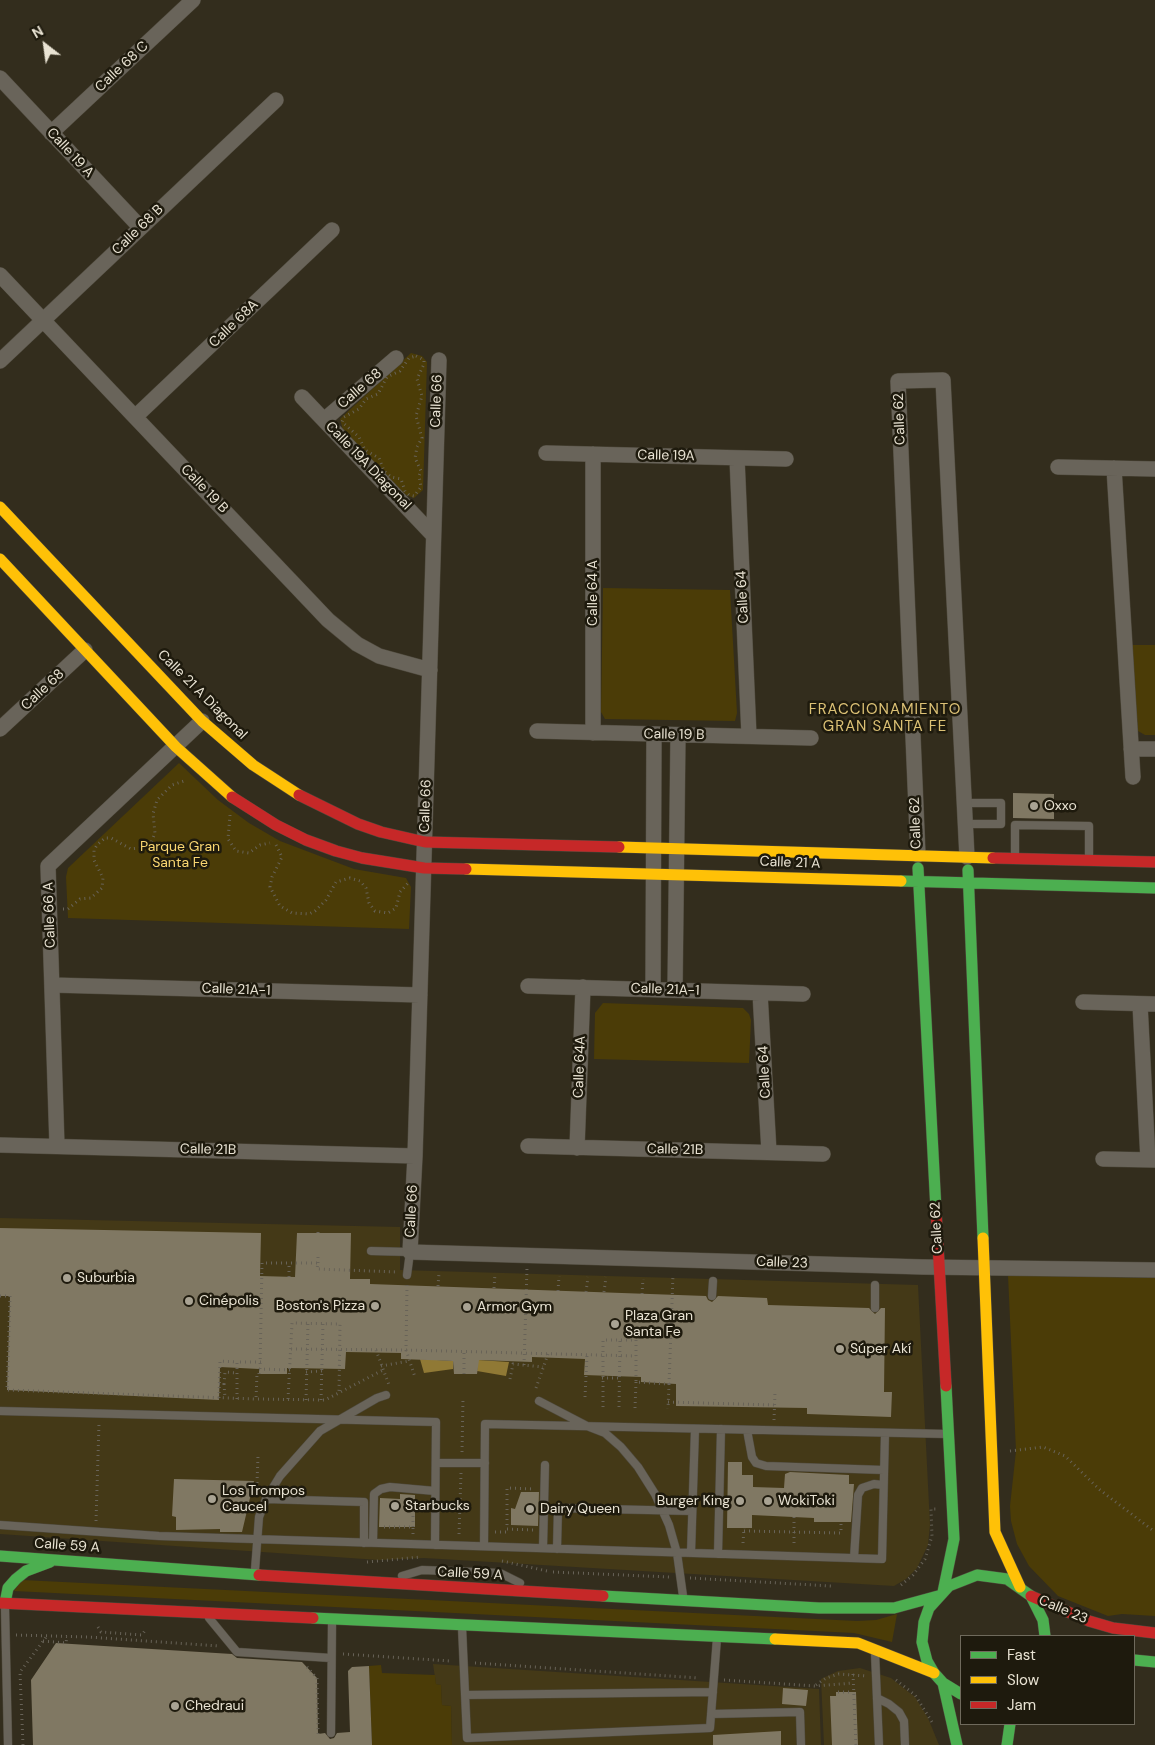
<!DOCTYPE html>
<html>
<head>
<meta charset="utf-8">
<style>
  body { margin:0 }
  #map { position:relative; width:1155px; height:1745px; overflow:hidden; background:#332d1d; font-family:"DM Sans",sans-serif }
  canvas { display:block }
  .legend { position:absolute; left:960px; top:1635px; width:175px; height:90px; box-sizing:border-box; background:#1e1a0d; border:1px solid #6f6a5c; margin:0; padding:6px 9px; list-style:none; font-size:15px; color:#e9e3d3 }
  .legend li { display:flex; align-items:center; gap:10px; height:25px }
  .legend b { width:25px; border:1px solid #6f6a5c }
  .north { position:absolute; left:20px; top:20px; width:50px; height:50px; -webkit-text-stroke:4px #1e1a0d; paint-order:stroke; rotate:330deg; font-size:14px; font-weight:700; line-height:20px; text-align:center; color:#e9e3d3 }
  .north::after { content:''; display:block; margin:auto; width:18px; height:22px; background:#e9e3d3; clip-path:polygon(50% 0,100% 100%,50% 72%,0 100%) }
</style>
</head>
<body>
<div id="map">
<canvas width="1155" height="1745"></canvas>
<ul class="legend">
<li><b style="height:6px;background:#4caf50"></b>Fast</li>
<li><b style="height:6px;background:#ffc107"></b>Slow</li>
<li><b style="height:6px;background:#c62828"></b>Jam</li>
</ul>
<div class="north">N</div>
</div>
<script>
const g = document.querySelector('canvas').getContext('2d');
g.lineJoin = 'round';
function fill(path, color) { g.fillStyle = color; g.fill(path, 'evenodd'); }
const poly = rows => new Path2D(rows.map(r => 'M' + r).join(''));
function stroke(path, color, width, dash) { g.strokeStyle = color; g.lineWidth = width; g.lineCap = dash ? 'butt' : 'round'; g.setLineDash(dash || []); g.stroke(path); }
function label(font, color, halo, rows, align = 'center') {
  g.font = font + ' "DM Sans",sans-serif'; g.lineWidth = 5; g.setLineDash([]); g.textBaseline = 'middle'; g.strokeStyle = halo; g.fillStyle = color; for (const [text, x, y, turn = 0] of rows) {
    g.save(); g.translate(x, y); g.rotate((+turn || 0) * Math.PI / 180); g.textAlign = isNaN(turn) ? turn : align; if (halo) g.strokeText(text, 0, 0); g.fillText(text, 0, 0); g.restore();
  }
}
fill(poly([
  [0,1218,400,1227,400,1270,918,1285,930,1525,928,1545,917,1568,906,1579,894,1586,424,1558,379,1560,0,1534],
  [433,1664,819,1689,821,1745,452,1745,451,1706,442,1705,441,1685,436,1684],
  [860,1668,891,1678,915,1697,928,1718,939,1745,824,1745,821,1679,838,1671]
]), '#443917');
fill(poly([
  [411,353,422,356,427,362,423,490,414,498,404,494,343,430,340,419],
  [603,588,730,590,737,713,735,721,605,719,601,712],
  [1131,645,1155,645,1155,735,1145,735,1138,731],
  [179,763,218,800,249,823,280,841,354,869,406,878,411,887,409,929,68,918,66,877,68,868],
  [603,1003,743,1008,749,1014,751,1020,749,1063,594,1059,595,1013],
  [1008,1275,1155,1278,1155,1616,1122,1614,1108,1616,1058,1596,1029,1566,1017,1544,1011,1521,1010,1506,1016,1451],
  [22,1580,857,1621,876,1620,897,1614,892,1642,854,1633,14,1591],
  [381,1665,382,1673,435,1675,436,1684,441,1685,442,1705,451,1706,452,1745,372,1745,369,1666]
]), '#4b3c07');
fill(poly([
  [420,1359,453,1361,453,1369,424,1373],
  [478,1360,509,1362,506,1376,477,1371]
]), '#907935');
fill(poly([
  [1013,793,1054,794,1054,819,1013,818],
  [0,1228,261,1233,260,1276,295,1277,297,1233,351,1233,350,1279,370,1279,370,1284,706,1296,708,1300,712,1302,718,1296,767,1298,768,1305,869,1308,875,1314,881,1308,885,1308,884,1392,892,1392,891,1417,807,1414,807,1408,676,1406,676,1384,641,1382,641,1377,584,1375,585,1359,532,1357,532,1362,479,1360,477,1374,454,1374,453,1361,401,1359,401,1353,346,1352,345,1369,287,1368,287,1374,259,1374,259,1369,220,1367,219,1400,7,1390,10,1296,0,1296],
  [728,1462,742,1462,742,1475,753,1475,753,1487,784,1488,785,1474,790,1472,849,1475,849,1484,854,1484,851,1522,814,1522,814,1518,752,1515,752,1528,727,1528],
  [174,1479,254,1481,242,1532,220,1532,220,1529,176,1530,176,1517,172,1516],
  [521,1492,539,1492,538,1526,511,1525,511,1508,515,1509],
  [400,1494,415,1495,415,1527,379,1527,380,1498,400,1499],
  [56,1643,232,1654,237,1658,302,1662,317,1678,318,1734,325,1733,330,1739,334,1738,337,1733,350,1732,348,1671,352,1667,369,1666,372,1745,33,1745,31,1680],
  [783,1688,808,1690,806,1706,782,1704],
  [836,1692,856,1692,858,1745,832,1745,830,1696,836,1696],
  [781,1731,781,1745,713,1745,713,1735]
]), '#807863');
const lane = poly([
  [965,803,1001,803,1001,824,966,824],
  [1015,856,1015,825,1089,826,1089,858],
  [371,1251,410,1252,407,1275],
  [712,1296,713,1281],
  [875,1308,875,1285],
  [539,1401,587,1426,605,1433,621,1447,638,1467,655,1494,669,1525,677,1553,683,1596],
  [0,1411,436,1422,435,1545],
  [747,1430,752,1457,756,1463,766,1466,884,1470],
  [436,1463,485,1463],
  [266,1499,364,1502,364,1543],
  [0,1525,159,1536,882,1559,885,1433],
  [373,1543,374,1494,381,1489,390,1487,435,1491],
  [484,1546,485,1424,948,1434],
  [543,1548,545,1465],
  [557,1549,558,1508,692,1511],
  [691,1553,695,1429],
  [718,1554,721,1429],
  [854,1558,858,1495,862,1488,874,1484,883,1485],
  [255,1570,259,1517,266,1499,280,1476,320,1431,377,1398,386,1395],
  [402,1576,422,1570,500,1573,520,1583],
  [5,1607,8,1745],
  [209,1618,237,1652,331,1658],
  [462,1627,467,1738,710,1728,717,1638],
  [875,1653,879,1745],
  [465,1695,713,1692],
  [877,1698,889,1704,899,1712,904,1721,905,1745],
  [711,1714,800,1712,801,1745],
  [331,1733,332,1623]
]);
const street = poly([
  [0,78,140,227],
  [51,133,193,0],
  [0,275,328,620,357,644,379,656,430,670],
  [439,360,415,1156,410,1252,923,1267,1155,1270],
  [0,361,276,100],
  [302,397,433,535],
  [135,417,332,230],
  [324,420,396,358],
  [546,453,786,459],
  [737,458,749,736],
  [1058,467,1155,469],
  [1114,468,1133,777],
  [0,729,85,650],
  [537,731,811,738],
  [593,733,593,454],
  [1131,749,1155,749],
  [918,855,898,381,943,380,967,857],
  [52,985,420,995],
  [528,986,803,994],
  [653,989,654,734],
  [675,990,678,735],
  [760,993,769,1152],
  [1083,1002,1155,1004],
  [1140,1004,1148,1160],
  [0,1145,415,1156],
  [57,1146,48,866,202,721],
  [528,1146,823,1154],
  [577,1148,583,987],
  [1103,1159,1155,1160]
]);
const fast = poly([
  [918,868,936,1210],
  [968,870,983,1238],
  [901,881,1155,888],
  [0,1556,259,1575],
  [943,1592,954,1539,946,1386],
  [603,1596,819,1608,894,1608,938,1596],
  [5,1603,8,1588,16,1579,26,1571,50,1562],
  [313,1618,775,1639],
  [1134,1660,1155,1662],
  [943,1683,957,1745],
  [961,1694,943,1683,934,1673,927,1661,922,1642,924,1622,929,1608,949,1586,977,1575,1007,1579,1031,1596,1043,1620,1045,1636],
  [1007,1745,1010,1724]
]);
const slow = poly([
  [0,507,202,721,253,765,299,795],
  [0,559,176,747,232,797],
  [619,847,993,858],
  [466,869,901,881],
  [983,1238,995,1532,1020,1587],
  [775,1639,858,1643,934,1673]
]);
const jam = poly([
  [299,795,358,824,381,832,425,842,619,847],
  [232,797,276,825,306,840,336,851,362,858,424,868,466,869],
  [993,858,1155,862],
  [936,1210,946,1386],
  [259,1575,603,1596],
  [1031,1596,1089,1621,1113,1628,1155,1633],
  [0,1603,313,1618]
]);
stroke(lane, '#4e493c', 9);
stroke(street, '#4e493c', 16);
stroke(fast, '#4e493c', 12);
stroke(slow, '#4e493c', 12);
stroke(jam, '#4e493c', 12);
stroke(poly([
  [416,356,424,360,424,364,417,379,422,396,416,416,422,438,417,447,415,458,421,471,419,476,421,487,414,496,409,495,405,491,401,479,391,477,384,471,379,458,365,450,359,437,342,422,344,417,359,409,366,399,378,394,387,377,400,371,409,358,416,356],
  [230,815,228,839,236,851,249,853,260,845,270,843],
  [276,845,282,857,272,877,270,887,280,906,292,913,309,914,315,911,326,900,336,882,350,878,360,881,366,888,369,903,375,911,388,913,396,908,400,892,408,883],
  [63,909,68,909,80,899,91,898,102,888,103,878,94,860,94,850,97,845,105,838,111,838,131,849,146,847,151,843,155,833,153,814,157,800,172,785,187,780],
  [318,1233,318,1228],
  [318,1263,318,1256],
  [289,1277,289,1263],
  [407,1285,406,1350,415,1377],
  [438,1286,439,1273],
  [494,1288,495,1274],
  [558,1291,559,1276],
  [586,1292,588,1277],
  [604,1292,606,1277],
  [642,1294,643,1279],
  [0,1296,10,1296,7,1390,256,1399],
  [291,1349,406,1350,636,1356],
  [376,1350,389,1385],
  [524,1365,527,1268],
  [381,1366,409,1361],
  [260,1369,262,1263,318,1263,317,1269,398,1272],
  [290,1370,259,1369,259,1374,257,1374,256,1399,325,1400,383,1370],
  [306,1372,322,1371],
  [464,1374,464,1351],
  [602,1378,619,1378],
  [510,1379,513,1364,543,1367],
  [219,1384,224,1384,225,1372,237,1373],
  [224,1384,225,1398],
  [669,1384,673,1275],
  [536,1388,548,1354],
  [585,1397,587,1355],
  [219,1398,220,1361,237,1362],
  [237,1399,237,1362,261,1362],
  [288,1399,292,1323,340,1324,339,1392],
  [306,1400,308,1323],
  [321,1400,323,1323],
  [668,1402,774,1405],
  [603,1407,603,1340,636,1340,636,1382,669,1384,668,1409],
  [619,1407,620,1340],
  [635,1408,636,1382],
  [774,1420,775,1392],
  [1010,1451,1043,1447,1065,1456,1100,1490,1155,1532],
  [462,1452,463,1398],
  [257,1483,258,1456],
  [413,1501,413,1527],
  [794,1517,794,1546],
  [96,1521,99,1423],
  [384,1527,413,1527,413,1534],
  [533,1530,507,1529,507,1488,534,1489],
  [744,1531,841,1533,841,1522],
  [495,1532,506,1532],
  [459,1534,461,1473],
  [743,1543,744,1528],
  [502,1561,547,1571],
  [367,1562,421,1557],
  [553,1572,669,1577],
  [690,1578,831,1586],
  [901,1585,913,1575,925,1559,932,1536,931,1509,936,1509],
  [98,1627,101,1632,142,1635,146,1629],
  [16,1635,88,1637,219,1646],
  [43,1641,66,1643,67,1636],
  [343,1654,450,1661],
  [475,1663,699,1678],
  [307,1667,317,1678,318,1734],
  [853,1674,856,1745],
  [724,1680,815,1686,853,1683],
  [896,1680,915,1695,932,1722],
  [816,1685,826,1678,839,1674,866,1676],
  [838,1692,853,1692],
  [23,1745,20,1672,47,1636]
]), '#686358', 3, [1, 4]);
stroke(lane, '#69645a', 8);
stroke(street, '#69645a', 15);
stroke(fast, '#4caf50', 11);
stroke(slow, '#ffc107', 11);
stroke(jam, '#c62828', 11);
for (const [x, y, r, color] of [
  [1034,806,5,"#a9a393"],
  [67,1278,5,"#a9a393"],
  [189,1301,5,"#a9a393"],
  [375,1306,5,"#a9a393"],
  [467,1307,5,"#a9a393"],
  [615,1324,5,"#a9a393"],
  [840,1349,5,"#a9a393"],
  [212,1499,5,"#a9a393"],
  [740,1501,5,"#a9a393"],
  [768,1501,5,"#a9a393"],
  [395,1506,5,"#a9a393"],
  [530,1509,5,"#a9a393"],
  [175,1706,5,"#a9a393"]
]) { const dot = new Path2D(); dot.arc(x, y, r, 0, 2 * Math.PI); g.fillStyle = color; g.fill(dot); stroke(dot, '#1e1a0d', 2); }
label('14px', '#e9e3d3', '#1e1a0d', [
  ["Calle 68 C",122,67,-43],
  ["Calle 19 A",70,153,47],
  ["Calle 68 B",138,230,-44],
  ["Calle 68A",234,324,-44],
  ["Calle 68",360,389,-41],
  ["Calle 66",437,401,-88],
  ["Calle 62",900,419,-92],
  ["Calle 19A",666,456,1],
  ["Calle 19A Diagonal",368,466,46],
  ["Calle 19 B",204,489,46],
  ["Calle 64 A",593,593,-90],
  ["Calle 64",743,597,-93],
  ["Calle 68",43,690,-43],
  ["Calle 21 A Diagonal",202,695,45],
  ["Calle 19 B",674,735,1],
  ["Calle 66",426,806,-88],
  ["Calle 62",916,823,-92],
  ["Calle 21 A",790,863,2],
  ["Calle 66 A",50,915,-92],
  ["Calle 21A-1",236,990,2],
  ["Calle 21A-1",665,990,2],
  ["Calle 64A",580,1067,-88],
  ["Calle 64",765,1072,-93],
  ["Calle 21B",208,1150,1],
  ["Calle 21B",675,1150,1],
  ["Calle 66",412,1211,-87],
  ["Calle 62",937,1228,-93],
  ["Calle 23",782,1263,2],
  ["Calle 59 A",67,1546,4],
  ["Calle 59 A",470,1574,3],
  ["Calle 23",1063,1610,23]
]);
label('14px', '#e9e3d3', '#1e1a0d', [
  ["Oxxo",1044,806],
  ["Suburbia",77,1278],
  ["Cinépolis",199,1301],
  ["Boston's Pizza",365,1306,"right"],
  ["Armor Gym",477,1307],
  ["Plaza Gran",625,1316],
  ["Santa Fe",625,1332],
  ["Súper Akí",850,1349],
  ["Los Trompos",222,1491],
  ["Caucel",222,1507],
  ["Burger King",730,1501,"right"],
  ["WokiToki",778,1501],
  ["Starbucks",405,1506],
  ["Dairy Queen",540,1509],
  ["Chedraui",185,1706]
], 'left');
label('14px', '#f9d671', '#1e1a0d', [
  ["Parque Gran",180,847],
  ["Santa Fe",180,863]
]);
g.letterSpacing = '1px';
label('15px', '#dcc175', '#1e1a0d', [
  ["FRACCIONAMIENTO",885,710],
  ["GRAN SANTA FE",885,727]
]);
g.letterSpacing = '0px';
</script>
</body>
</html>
